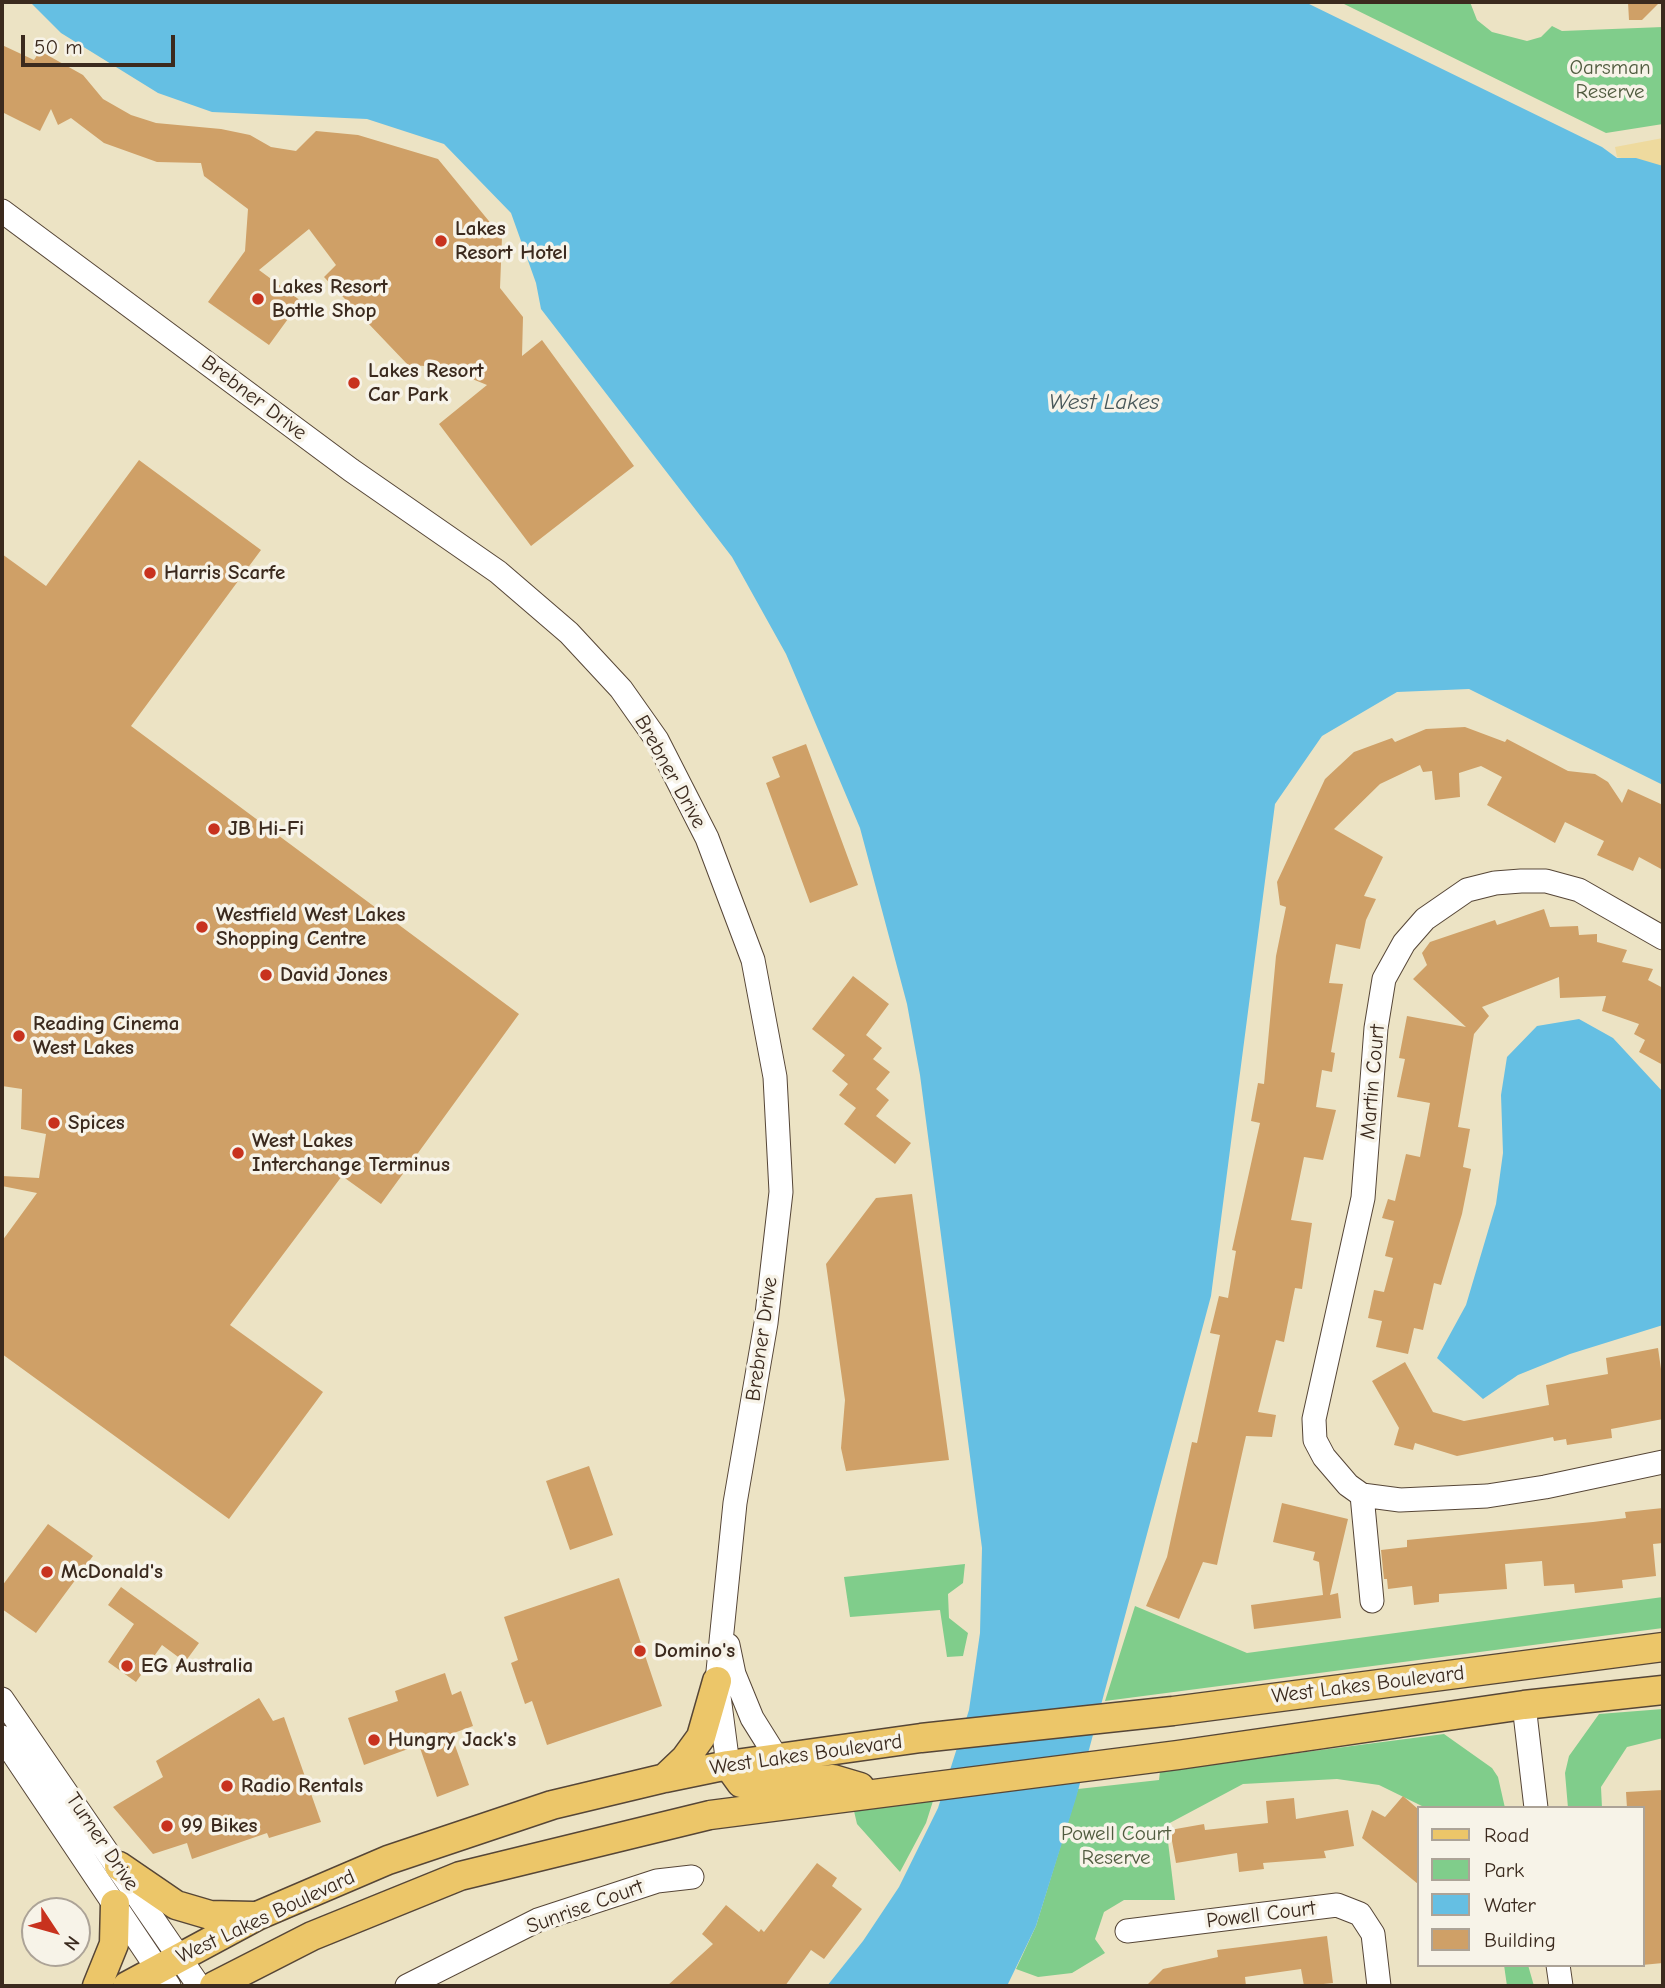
<!DOCTYPE html>
<html>
<head>
<meta charset="utf-8">
<style>
  body { margin:0 }
  #map { position:relative; width:1665px; height:1988px; overflow:hidden; background:#ece3c4; font-family:"Comic Neue",sans-serif }
  canvas { display:block }
  .frame { position:absolute; inset:0; border:4px solid #3b2a1e; pointer-events:none }
  .legend { position:absolute; left:1417px; top:1806px; width:228px; height:161px; box-sizing:border-box; background:#f7f3e8; border:2px solid #aca397; margin:0; padding:9px 12px; list-style:none; font-size:21px; color:#3b2a1e }
  .legend li { display:flex; align-items:center; gap:14px; height:35px }
  .legend b { width:35px; border:2px solid #aca397 }
  .north { position:absolute; left:21px; top:1897px; width:70px; height:70px; box-sizing:border-box; background:#f7f3e8; border:2px solid #aca397; border-radius:50%; rotate:126deg; font-size:19px; font-weight:700; line-height:28px; text-align:center; color:#3b2a1e }
  .north::after { content:''; display:block; margin:auto; width:24px; height:32px; background:#c8321e; clip-path:polygon(50% 0,100% 100%,50% 72%,0 100%) }
  .scale { position:absolute; left:21px; top:35px; width:154px; height:32px; box-sizing:border-box; border:4px solid #3b2a1e; border-top:0; padding-left:9px; font-size:21px; line-height:24px; white-space:nowrap; color:#3b2a1e; -webkit-text-stroke:5px #f7f3e8; paint-order:stroke }
</style>
</head>
<body>
<div id="map">
<canvas width="1665" height="1988"></canvas>
<div class="frame"></div>
<ul class="legend">
<li><b style="height:9px;background:#ecc669"></b>Road</li>
<li><b style="height:19px;background:#80cd8b"></b>Park</li>
<li><b style="height:19px;background:#65bfe3"></b>Water</li>
<li><b style="height:19px;background:#cfa067"></b>Building</li>
</ul>
<div class="north">N</div>
<div class="scale">50 m</div>
</div>
<script>
const g = document.querySelector('canvas').getContext('2d');
g.lineJoin = 'round';
function fill(path, color) { g.fillStyle = color; g.fill(path, 'evenodd'); }
const poly = rows => new Path2D(rows.map(r => 'M' + r).join(''));
function stroke(path, color, width, dash) { g.strokeStyle = color; g.lineWidth = width; g.lineCap = dash ? 'butt' : 'round'; g.setLineDash(dash || []); g.stroke(path); }
function label(font, color, halo, rows, align = 'center') {
  g.font = font + ' "Comic Neue",sans-serif'; g.lineWidth = 7; g.setLineDash([]); g.textBaseline = 'middle'; g.strokeStyle = halo; g.fillStyle = color; for (const [text, x, y, turn = 0] of rows) {
    g.save(); g.translate(x, y); g.rotate((+turn || 0) * Math.PI / 180); g.textAlign = isNaN(turn) ? turn : align; if (halo) g.strokeText(text, 0, 0); g.fillText(text, 0, 0); g.restore();
  }
}
fill(poly([
  [1340,2,1470,2,1477,20,1492,32,1527,41,1541,37,1552,26,1562,31,1663,27,1663,124,1606,133],
  [965,1564,963,1583,948,1594,949,1618,968,1633,963,1656,947,1657,940,1610,850,1617,844,1577],
  [1663,1597,1663,1628,1105,1701,1135,1606,1247,1653],
  [1663,1709,1663,1738,1627,1747,1601,1787,1602,1808,1568,1808,1565,1773,1569,1756,1599,1714],
  [1444,1734,1492,1768,1498,1777,1505,1808,1426,1808,1379,1785,1337,1779,1243,1784,1166,1825,1175,1900,1124,1900,1104,1912,1095,1939,1105,1953,1072,1973,1038,1977,1016,1969,1036,1926,1078,1789,1159,1780,1160,1771],
  [933,1801,926,1823,900,1872,857,1824,854,1811],
  [1504,1965,1528,1965,1534,1986,1507,1986]
]), '#80cd8b');
fill(poly([
  [1663,138,1663,167,1617,157,1615,147]
]), '#eeda9e');
fill(poly([
  [30,2,1305,2,1602,147,1617,158,1636,158,1663,166,1663,785,1469,689,1397,692,1322,736,1275,804,1211,1296,1076,1798,1036,1926,1007,1986,827,1986,863,1941,899,1887,938,1808,969,1710,980,1633,982,1548,920,1075,907,1004,860,828,786,654,732,557,541,309,536,283,511,213,444,144,367,119,212,112,158,93,61,33],
  [1579,1019,1613,1038,1663,1092,1663,1325,1570,1354,1518,1375,1483,1399,1437,1358,1466,1305,1496,1204,1503,1153,1501,1095,1507,1057,1537,1026]
]), '#65bfe3');
fill(poly([
  [1628,2,1660,2,1642,20,1629,20],
  [2,45,34,60,40,51,83,75,103,99,131,115,156,123,221,129,250,135,271,147,296,151,316,131,358,135,438,159,502,237,500,288,523,317,522,356,542,340,634,466,531,546,439,424,487,385,443,367,408,365,324,277,336,265,309,229,259,270,301,301,269,345,208,302,245,251,248,209,204,176,201,163,157,162,104,143,71,118,58,125,51,109,40,131,2,112],
  [139,460,261,550,131,726,519,1014,381,1204,342,1176,230,1325,323,1392,229,1519,2,1354,2,1241,37,1193,2,1186,2,1176,39,1178,46,1134,21,1129,22,1089,2,1086,2,554,46,586],
  [1465,727,1505,742,1507,739,1568,771,1595,774,1608,782,1622,803,1628,789,1663,805,1663,870,1639,857,1633,871,1597,855,1604,841,1565,822,1555,843,1539,834,1487,805,1502,777,1481,766,1459,773,1460,797,1435,800,1432,771,1423,772,1420,765,1380,784,1334,829,1383,857,1364,896,1376,899,1366,920,1360,949,1336,944,1329,983,1343,984,1331,1052,1335,1053,1332,1072,1322,1070,1316,1107,1336,1110,1323,1160,1304,1157,1291,1220,1312,1223,1302,1289,1295,1288,1284,1342,1276,1340,1258,1412,1276,1415,1272,1437,1246,1436,1217,1565,1203,1562,1179,1619,1146,1606,1167,1557,1192,1442,1197,1443,1220,1335,1210,1333,1219,1296,1228,1298,1236,1251,1232,1250,1260,1123,1251,1121,1258,1083,1264,1084,1276,956,1286,907,1280,905,1277,882,1325,779,1354,752,1392,738,1395,742,1426,729],
  [806,744,858,885,810,903,766,783,780,777,772,757],
  [1544,909,1550,927,1578,926,1579,935,1597,934,1597,942,1627,950,1622,962,1653,969,1648,980,1663,988,1663,1065,1639,1052,1645,1040,1634,1034,1639,1024,1602,1011,1606,996,1560,998,1559,977,1482,1007,1489,1016,1474,1034,1458,1127,1470,1129,1463,1167,1471,1169,1462,1214,1441,1285,1434,1283,1423,1330,1414,1328,1408,1354,1376,1347,1382,1321,1368,1318,1374,1290,1384,1292,1393,1258,1385,1256,1394,1221,1382,1218,1388,1199,1395,1201,1406,1154,1420,1157,1430,1103,1397,1097,1405,1059,1399,1058,1407,1016,1466,1027,1413,979,1427,965,1422,953,1430,942,1495,920,1497,925],
  [853,976,889,1004,866,1035,882,1048,873,1059,890,1072,876,1089,889,1100,876,1116,911,1143,895,1164,844,1124,856,1108,839,1095,848,1084,832,1071,845,1055,812,1029],
  [912,1194,949,1460,846,1471,841,1448,845,1400,826,1264,876,1198],
  [1658,1348,1663,1383,1663,1419,1611,1429,1612,1438,1567,1445,1566,1439,1554,1441,1553,1437,1457,1456,1415,1443,1413,1450,1394,1445,1399,1428,1372,1381,1405,1362,1433,1412,1464,1421,1549,1405,1546,1385,1608,1374,1606,1358],
  [589,1466,613,1535,570,1550,546,1481],
  [1282,1503,1348,1519,1330,1595,1338,1593,1341,1618,1254,1629,1251,1605,1323,1595,1319,1562,1313,1560,1315,1552,1273,1542],
  [1663,1508,1663,1543,1653,1544,1656,1576,1622,1580,1623,1588,1575,1593,1574,1584,1544,1586,1542,1561,1505,1564,1507,1589,1439,1594,1439,1602,1414,1605,1412,1586,1388,1589,1387,1579,1384,1579,1381,1550,1407,1547,1407,1540,1593,1522,1626,1518,1625,1512],
  [48,1524,93,1556,36,1633,2,1609,2,1586],
  [619,1578,662,1706,547,1745,532,1701,525,1704,511,1663,518,1660,504,1617],
  [121,1587,199,1643,185,1662,162,1645,136,1682,108,1662,134,1624,108,1605],
  [445,1673,452,1695,461,1691,473,1726,451,1734,469,1785,437,1797,419,1745,364,1765,348,1718,398,1701,395,1691],
  [259,1698,273,1721,284,1717,321,1822,269,1838,267,1833,192,1859,187,1843,153,1854,113,1807,163,1777,156,1761],
  [1663,1790,1663,1963,1642,1965,1642,1808,1627,1808,1626,1792],
  [1403,1796,1418,1809,1418,1884,1362,1838,1372,1810,1385,1817],
  [1294,1798,1296,1819,1348,1810,1354,1846,1324,1851,1326,1858,1263,1863,1264,1869,1239,1872,1237,1853,1176,1863,1170,1830,1204,1824,1205,1830,1268,1823,1266,1801],
  [817,1863,837,1878,832,1886,862,1909,824,1959,811,1950,785,1986,667,1986,713,1944,702,1934,726,1905,759,1932,761,1929,764,1932],
  [1327,1936,1333,1983,1304,1986,1301,1969,1245,1977,1246,1986,1146,1986,1163,1969,1218,1957,1217,1950]
]), '#cfa067');
const minor = poly([
  [2,211,351,470,498,572,569,633,621,689,657,740,707,838,753,960,775,1077,781,1192,766,1323,735,1503,717,1681,728,1765],
  [1663,938,1579,890,1546,881,1521,881,1495,883,1467,890,1425,919,1404,943,1384,979,1376,1028,1363,1198,1314,1419,1315,1440,1324,1457,1348,1485,1362,1495,1400,1500,1487,1496,1545,1487,1663,1462],
  [1362,1495,1372,1601],
  [728,1645,734,1674,752,1718,777,1758],
  [2,1699,199,1986],
  [1524,1705,1536,1808],
  [2,1737,169,1986],
  [1127,1931,1337,1905,1360,1914,1373,1934,1379,1986],
  [1558,1965,1561,1986],
  [407,1986,538,1920,657,1881,692,1877]
]);
const major = poly([
  [728,1765,741,1783,757,1786,833,1779,860,1787],
  [665,1778,685,1759,701,1737,717,1681],
  [119,1866,176,1905,210,1915,253,1916],
  [97,1986,114,1944,115,1904],
  [127,1986,257,1916,388,1860,552,1805,665,1778,728,1765,921,1738,1173,1711,1663,1647],
  [214,1986,312,1936,460,1876,710,1815,1178,1755,1524,1705,1663,1690]
]);
stroke(minor, '#564637', 25);
stroke(major, '#564637', 31);
stroke(minor, '#fff', 23);
stroke(major, '#ecc669', 28);
for (const [x, y, r, color] of [
  [441,241,7,"#c8321e"],
  [258,299,7,"#c8321e"],
  [354,383,7,"#c8321e"],
  [150,573,7,"#c8321e"],
  [214,829,7,"#c8321e"],
  [202,927,7,"#c8321e"],
  [266,975,7,"#c8321e"],
  [19,1036,7,"#c8321e"],
  [54,1123,7,"#c8321e"],
  [238,1153,7,"#c8321e"],
  [47,1572,7,"#c8321e"],
  [640,1651,7,"#c8321e"],
  [127,1666,7,"#c8321e"],
  [374,1740,7,"#c8321e"],
  [227,1786,7,"#c8321e"],
  [167,1826,7,"#c8321e"]
]) { const dot = new Path2D(); dot.arc(x, y, r, 0, 2 * Math.PI); g.fillStyle = color; g.fill(dot); stroke(dot, '#f7f3e8', 2.5); }
label('21px', '#505b3f', '#f7f3e8', [
  ["Oarsman",1610,68],
  ["Reserve",1610,92],
  ["Powell Court",1116,1834],
  ["Reserve",1116,1858]
]);
label('bold 21px', '#3b2a1e', '#f7f3e8', [
  ["Lakes",455,229],
  ["Resort Hotel",455,253],
  ["Lakes Resort",272,287],
  ["Bottle Shop",272,311],
  ["Lakes Resort",368,371],
  ["Car Park",368,395],
  ["Harris Scarfe",164,573],
  ["JB Hi-Fi",228,829],
  ["Westfield West Lakes",216,915],
  ["Shopping Centre",216,939],
  ["David Jones",280,975],
  ["Reading Cinema",33,1024],
  ["West Lakes",33,1048],
  ["Spices",68,1123],
  ["West Lakes",252,1141],
  ["Interchange Terminus",252,1165],
  ["McDonald's",61,1572],
  ["Domino's",654,1651],
  ["EG Australia",141,1666],
  ["Hungry Jack's",388,1740],
  ["Radio Rentals",241,1786],
  ["99 Bikes",181,1826]
], 'left');
label('21px', '#3b2a1e', '#f7f3e8', [
  ["Brebner Drive",254,398,37],
  ["Brebner Drive",670,772,61],
  ["Martin Court",1373,1082,-85],
  ["Brebner Drive",762,1339,-82],
  ["West Lakes Boulevard",1368,1685,-7],
  ["West Lakes Boulevard",806,1755,-8],
  ["Turner Drive",102,1842,56],
  ["Sunrise Court",585,1907,-20],
  ["Powell Court",1261,1915,-7],
  ["West Lakes Boulevard",266,1917,-25]
]);
label('italic 23px', '#485759', '#f7f3e8', [
  ["West Lakes",1104,402]
]);
</script>
</body>
</html>
